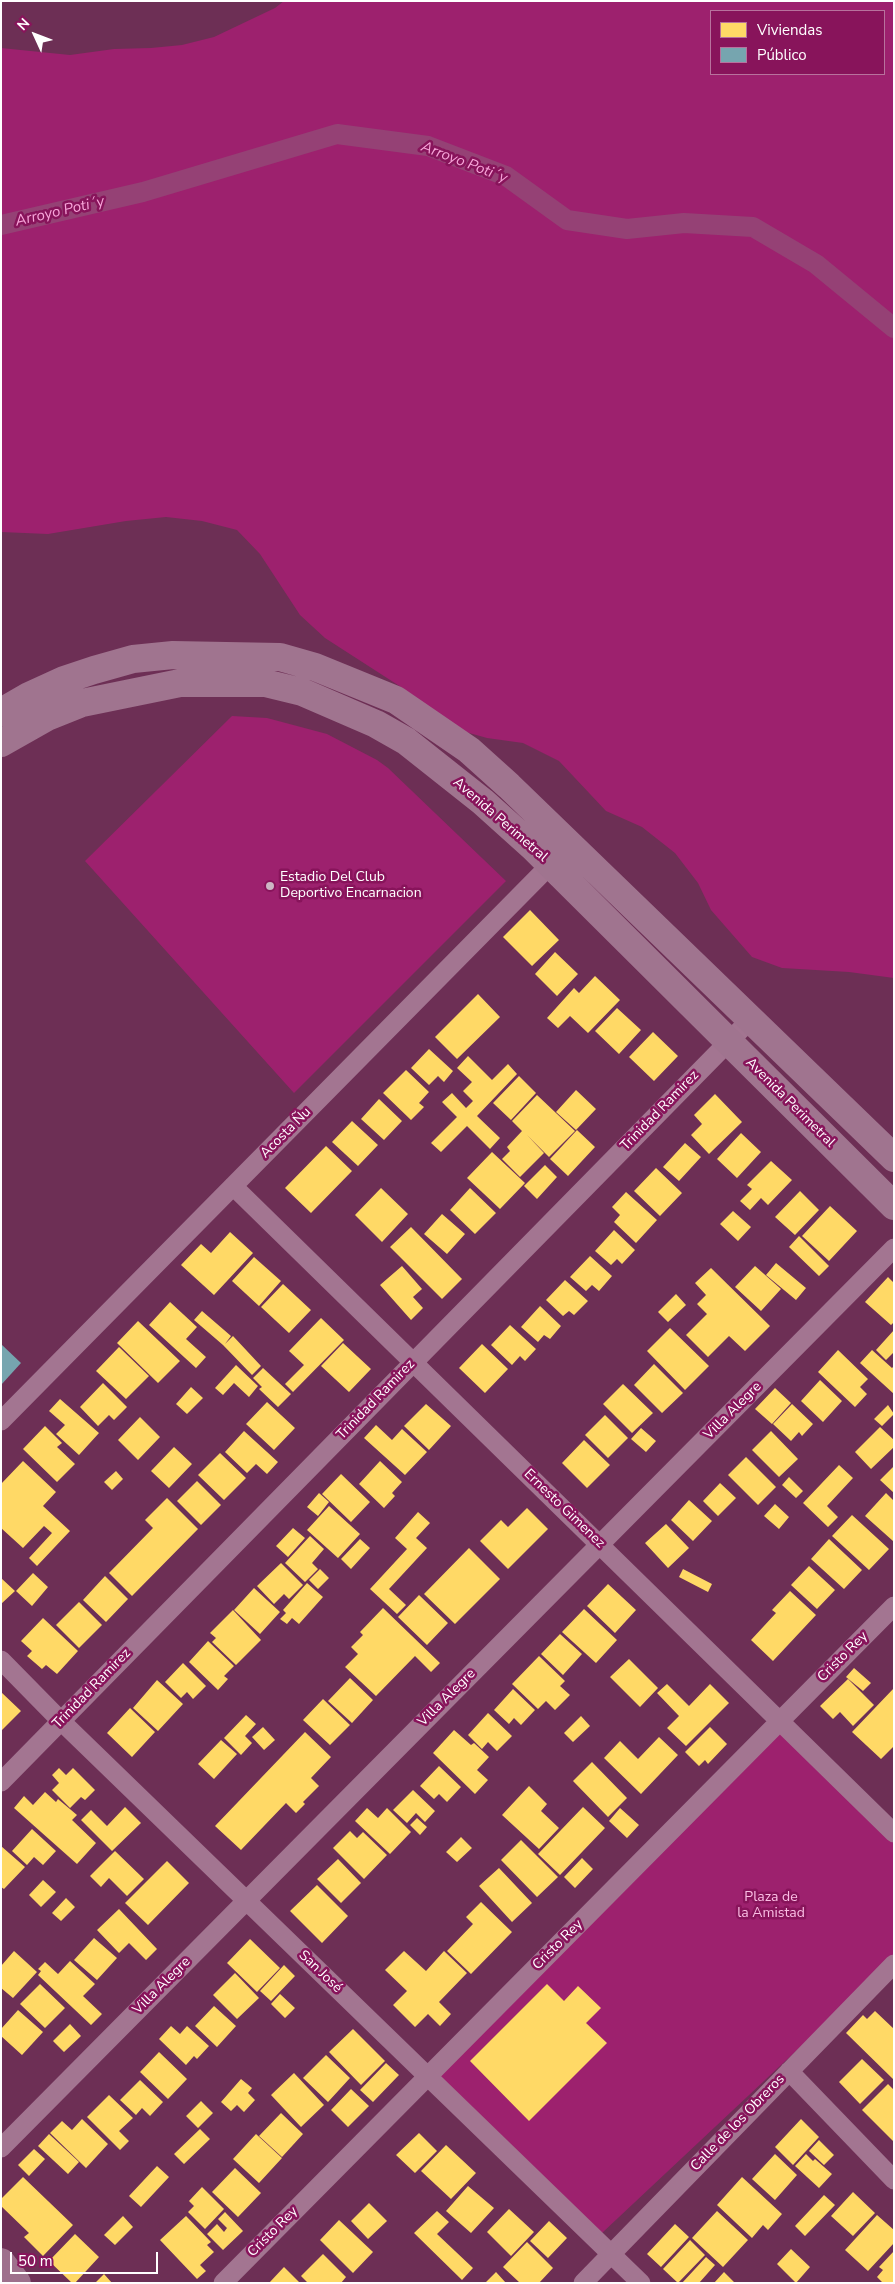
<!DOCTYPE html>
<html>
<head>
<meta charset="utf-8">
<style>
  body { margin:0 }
  #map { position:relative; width:895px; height:2284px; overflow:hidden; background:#6d2f55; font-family:"Nunito Sans",sans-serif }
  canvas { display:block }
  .frame { position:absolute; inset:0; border:2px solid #fff; pointer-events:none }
  .legend { position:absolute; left:710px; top:10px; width:175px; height:65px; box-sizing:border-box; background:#88145b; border:1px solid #b8729d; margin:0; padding:6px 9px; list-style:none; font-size:15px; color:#fff }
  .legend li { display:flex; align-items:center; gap:10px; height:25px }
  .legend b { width:25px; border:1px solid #b8729d }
  .north { position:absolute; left:10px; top:10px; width:50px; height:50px; -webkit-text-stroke:4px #88145b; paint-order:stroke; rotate:313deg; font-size:14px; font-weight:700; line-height:20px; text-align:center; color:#fff }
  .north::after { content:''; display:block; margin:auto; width:18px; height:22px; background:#fff; clip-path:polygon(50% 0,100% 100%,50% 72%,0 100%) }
  .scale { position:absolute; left:10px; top:2252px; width:148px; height:22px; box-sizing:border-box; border:2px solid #fff; border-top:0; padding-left:6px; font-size:15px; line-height:18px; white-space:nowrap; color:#fff; -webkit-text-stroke:4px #88145b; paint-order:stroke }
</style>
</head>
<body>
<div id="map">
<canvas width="895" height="2284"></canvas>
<div class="frame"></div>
<ul class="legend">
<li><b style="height:14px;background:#ffd966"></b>Viviendas</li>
<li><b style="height:14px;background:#76a5af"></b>Público</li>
</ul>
<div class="north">N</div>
<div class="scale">50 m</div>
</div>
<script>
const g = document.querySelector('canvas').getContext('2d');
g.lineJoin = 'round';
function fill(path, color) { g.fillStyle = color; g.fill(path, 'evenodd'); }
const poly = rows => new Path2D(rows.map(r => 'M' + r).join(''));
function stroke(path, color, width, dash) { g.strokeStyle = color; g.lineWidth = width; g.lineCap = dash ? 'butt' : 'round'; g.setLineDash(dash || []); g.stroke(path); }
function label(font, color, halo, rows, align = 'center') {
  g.font = font + ' "Nunito Sans",sans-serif'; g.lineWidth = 5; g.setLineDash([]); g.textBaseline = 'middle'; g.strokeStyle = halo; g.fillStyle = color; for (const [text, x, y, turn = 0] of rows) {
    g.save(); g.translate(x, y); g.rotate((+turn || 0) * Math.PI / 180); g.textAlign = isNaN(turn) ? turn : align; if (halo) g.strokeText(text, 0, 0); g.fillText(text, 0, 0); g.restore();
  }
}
fill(poly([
  [284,1,894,1,894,978,849,972,782,968,752,957,711,910,698,883,675,853,642,827,606,811,559,761,523,743,487,738,455,729,401,687,325,638,300,615,260,554,237,530,202,521,166,517,126,521,48,534,1,532,1,48,70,55,114,49,151,48,182,45,214,37,275,8],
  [711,11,884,11,884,74,711,74],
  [232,716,267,718,327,734,377,760,388,768,506,881,294,1093,85,861],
  [780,1721,894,1833,894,1959,602,2233,437,2073]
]), '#9d216e');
fill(poly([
  [530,910,559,940,532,966,503,937],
  [555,952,578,974,557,996,535,974],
  [595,976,620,1000,588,1033,570,1016,558,1028,547,1018,574,988,579,993],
  [478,994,500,1017,457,1059,435,1037],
  [617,1008,641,1030,619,1054,595,1031],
  [653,1032,678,1056,654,1081,629,1057],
  [429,1049,453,1071,444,1082,438,1076,429,1085,411,1068],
  [468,1056,492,1080,508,1064,517,1074,477,1116,500,1138,490,1149,467,1126,441,1152,431,1143,457,1117,442,1102,452,1093,466,1108,473,1101,463,1091,472,1082,457,1068],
  [406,1070,429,1092,419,1103,424,1107,411,1120,383,1093],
  [519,1076,536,1093,511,1120,493,1103],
  [576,1090,596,1109,576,1130,556,1112],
  [715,1094,742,1122,709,1154,691,1135,702,1124,694,1115],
  [537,1095,575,1131,549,1157,527,1135,544,1153,520,1177,502,1159,510,1151,507,1147,522,1131,512,1121],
  [379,1099,402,1121,384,1140,361,1119],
  [352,1121,378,1145,358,1166,332,1142],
  [577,1130,595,1147,568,1176,550,1159],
  [741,1133,761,1152,737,1178,717,1159],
  [685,1143,701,1157,679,1181,663,1167],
  [326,1146,352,1171,311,1213,285,1188],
  [492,1152,525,1183,500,1209,467,1178],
  [771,1161,792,1180,768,1205,761,1198,750,1210,740,1201,752,1189,747,1185],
  [545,1165,557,1177,537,1199,524,1186],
  [656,1168,682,1193,660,1216,634,1191],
  [381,1188,408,1214,382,1242,355,1215],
  [470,1188,496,1213,475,1234,450,1210],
  [800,1191,819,1210,795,1235,775,1217],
  [626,1192,657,1220,636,1243,614,1222,620,1215,612,1207],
  [830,1206,857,1231,829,1261,802,1236],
  [733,1211,751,1227,738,1241,720,1224],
  [442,1214,465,1234,447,1254,424,1234],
  [411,1227,462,1279,442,1299,390,1247],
  [614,1230,635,1250,622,1264,617,1259,611,1265,595,1251],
  [230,1232,253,1253,214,1295,181,1265,201,1244,211,1253],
  [799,1236,829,1266,819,1276,789,1247],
  [590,1256,612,1276,599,1291,592,1285,586,1291,570,1277],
  [254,1257,281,1281,259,1306,232,1281],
  [776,1263,806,1288,796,1300,766,1275],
  [402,1266,422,1289,413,1297,423,1308,411,1320,380,1285],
  [755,1266,781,1289,761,1311,735,1287],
  [711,1268,770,1326,745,1351,729,1336,708,1357,686,1335,707,1314,697,1304,706,1295,695,1283],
  [888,1277,894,1283,894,1322,891,1325,865,1302],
  [565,1280,588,1301,574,1315,569,1311,563,1316,546,1300],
  [283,1284,311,1310,289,1333,261,1307],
  [676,1294,686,1305,668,1322,658,1312],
  [170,1302,197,1327,186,1339,206,1357,196,1368,149,1325],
  [540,1306,561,1326,550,1339,544,1335,538,1342,521,1327],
  [202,1311,231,1336,225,1344,233,1336,261,1366,252,1375,223,1345,194,1320],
  [321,1318,344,1340,293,1392,285,1384,304,1365,289,1351],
  [138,1321,180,1361,158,1383,117,1343],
  [510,1325,536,1349,525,1361,520,1356,512,1365,491,1345],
  [670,1328,709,1366,685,1390,647,1351],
  [894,1330,894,1352,886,1360,876,1350],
  [343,1343,371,1369,349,1392,321,1366],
  [482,1344,508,1369,485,1393,459,1368],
  [119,1347,149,1376,126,1399,96,1371],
  [838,1350,868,1379,860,1387,867,1394,855,1407,818,1372],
  [872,1350,892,1368,894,1366,894,1394,860,1363],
  [654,1364,683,1393,662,1413,634,1385],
  [236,1365,258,1386,249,1397,234,1383,223,1395,215,1388],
  [263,1368,291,1394,278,1407,259,1389,262,1387,253,1378],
  [820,1380,842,1401,823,1422,801,1401],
  [103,1383,127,1407,114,1420,109,1415,98,1426,80,1407],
  [623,1384,653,1413,632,1433,603,1404],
  [191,1387,203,1398,187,1414,176,1404],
  [775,1388,791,1403,772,1424,755,1409],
  [60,1399,99,1433,79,1455,56,1434,65,1425,49,1411],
  [267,1402,295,1428,274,1450,246,1424],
  [426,1404,451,1426,429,1450,404,1426],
  [792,1404,813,1424,802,1436,799,1432,791,1441,773,1424],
  [888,1405,894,1414,882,1426,874,1419],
  [605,1415,628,1438,608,1458,585,1435],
  [140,1417,160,1437,138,1460,118,1440],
  [376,1425,392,1440,402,1429,427,1452,405,1475,364,1438],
  [45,1426,62,1443,57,1447,75,1464,57,1482,23,1449],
  [880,1427,894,1440,894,1447,871,1469,855,1452],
  [641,1428,656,1441,646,1452,631,1439],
  [244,1431,278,1462,267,1474,256,1464,247,1473,225,1452],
  [771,1431,798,1459,779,1477,752,1450],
  [584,1440,610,1465,587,1488,562,1463],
  [174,1447,192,1464,169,1488,151,1471],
  [220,1453,246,1478,224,1500,198,1475],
  [746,1457,776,1487,758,1505,728,1475],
  [23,1461,56,1492,43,1506,70,1531,37,1566,29,1558,52,1533,44,1526,23,1548,1,1528,1,1484],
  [380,1461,402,1482,392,1493,395,1496,384,1508,359,1484],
  [839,1465,853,1478,827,1506,838,1517,828,1527,803,1503],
  [894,1466,894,1493,880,1480],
  [116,1471,123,1479,112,1490,104,1482],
  [341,1474,370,1502,351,1522,322,1494],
  [789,1477,803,1491,796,1498,782,1485],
  [197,1481,221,1505,201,1525,177,1501],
  [720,1483,736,1498,718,1516,703,1501],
  [319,1493,329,1502,318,1516,307,1507],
  [886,1493,894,1501,893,1541,865,1516],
  [167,1498,198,1529,132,1596,109,1573,153,1528,145,1520],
  [689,1500,712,1521,693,1541,671,1520],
  [775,1504,789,1517,779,1529,764,1516],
  [329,1506,360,1534,338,1558,307,1530],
  [527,1508,548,1529,508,1569,480,1541,501,1520,508,1527],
  [418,1512,430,1523,416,1538,427,1548,389,1589,406,1605,397,1614,370,1589,407,1549,395,1538],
  [852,1515,889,1549,869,1570,832,1536],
  [666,1524,689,1548,668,1568,645,1543],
  [293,1528,305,1538,288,1557,276,1546],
  [310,1536,324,1549,312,1563,318,1569,305,1582,285,1563],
  [360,1539,370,1548,351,1569,341,1559],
  [829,1539,862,1570,844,1589,811,1559],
  [469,1548,500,1579,455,1624,424,1594],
  [281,1563,303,1585,289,1599,284,1594,274,1604,257,1586],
  [809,1566,835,1590,817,1609,791,1585],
  [320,1569,329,1578,318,1589,309,1580],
  [683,1569,712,1584,708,1592,679,1577],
  [33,1573,48,1587,32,1606,16,1591],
  [105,1576,128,1599,106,1622,83,1600],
  [1,1578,15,1591,1,1604],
  [307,1583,323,1597,299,1624,292,1618,287,1624,280,1619,286,1613,283,1610],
  [608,1584,636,1610,615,1633,587,1606],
  [254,1588,280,1612,260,1634,234,1610],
  [790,1591,816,1615,773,1661,751,1640,776,1613,772,1610],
  [419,1595,448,1623,427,1645,398,1617],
  [79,1602,102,1625,79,1648,56,1625],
  [383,1608,440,1663,431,1672,415,1656,376,1696,345,1667,358,1654,351,1647,363,1635,360,1632],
  [584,1609,617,1640,596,1663,562,1632],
  [233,1610,261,1640,236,1665,212,1642,216,1638,210,1633],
  [43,1618,78,1651,57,1674,46,1665,42,1669,27,1656,32,1651,21,1641],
  [560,1634,582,1654,563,1675,541,1654],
  [208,1641,234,1666,224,1676,228,1679,218,1690,189,1662],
  [539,1656,565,1681,560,1686,570,1695,555,1710,546,1701,538,1709,512,1684],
  [629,1659,658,1688,640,1707,610,1677],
  [183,1663,206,1686,193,1699,187,1692,181,1698,165,1682],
  [854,1668,871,1683,863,1691,846,1677],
  [350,1678,373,1700,352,1723,328,1701],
  [848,1679,874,1705,853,1726,840,1712,833,1719,820,1706],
  [157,1680,183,1704,158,1731,133,1708],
  [667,1684,689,1706,710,1684,729,1703,686,1746,667,1728,679,1716,657,1693],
  [894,1688,894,1746,881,1759,852,1732],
  [513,1689,535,1710,521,1725,514,1718,509,1724,494,1710],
  [1,1692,21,1711,1,1731],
  [323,1699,350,1725,330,1745,303,1720],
  [130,1708,155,1732,132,1757,107,1733],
  [488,1713,512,1736,497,1751,488,1742,482,1749,468,1735],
  [246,1715,256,1724,245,1736,252,1743,241,1755,224,1738],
  [581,1716,590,1726,573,1742,564,1733],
  [263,1727,275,1740,264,1750,252,1737],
  [710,1727,727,1744,708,1764,705,1760,699,1766,685,1752],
  [454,1730,471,1745,474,1743,489,1757,477,1770,488,1780,475,1794,433,1753],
  [305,1732,331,1757,311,1778,319,1786,303,1802,305,1804,296,1813,286,1803,241,1850,215,1826],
  [659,1737,678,1755,641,1794,604,1758,620,1741,638,1759],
  [221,1740,237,1754,214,1779,198,1764],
  [592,1762,627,1798,608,1817,573,1781],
  [439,1766,461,1787,447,1802,439,1794,434,1799,420,1786],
  [59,1768,66,1775,73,1768,95,1790,85,1800,81,1797,70,1808,52,1790,59,1783,52,1775],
  [529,1786,547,1804,541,1811,559,1828,539,1849,502,1815],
  [413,1790,435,1811,425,1822,416,1813,407,1823,393,1810],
  [45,1792,56,1802,58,1799,77,1815,72,1820,96,1843,77,1864,14,1808,24,1796,33,1805],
  [125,1807,141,1823,112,1851,81,1820,91,1810,107,1826],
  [583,1807,605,1828,560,1875,538,1854],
  [367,1808,378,1818,387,1808,411,1832,390,1854,355,1821],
  [620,1808,639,1825,627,1838,609,1821],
  [417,1818,427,1827,420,1835,410,1825],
  [32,1829,56,1851,43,1865,34,1857,27,1865,12,1851],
  [350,1831,357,1838,363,1832,387,1855,364,1879,333,1848],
  [461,1837,472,1848,457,1862,446,1852],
  [521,1840,558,1877,537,1897,501,1860],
  [1,1846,25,1867,4,1889,1,1887],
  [115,1851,144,1879,127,1896,109,1878,101,1887,90,1876],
  [582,1858,593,1869,575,1888,564,1877],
  [338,1859,361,1883,341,1903,317,1879],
  [167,1861,189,1883,148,1925,125,1903],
  [499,1868,532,1903,512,1922,479,1886],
  [43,1880,56,1892,41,1907,29,1895],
  [317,1885,348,1916,322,1943,290,1911],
  [66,1898,75,1907,61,1921,52,1913],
  [481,1902,512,1932,471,1974,447,1951,473,1924,466,1917],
  [119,1909,157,1949,146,1960,129,1943,119,1953,97,1930],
  [94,1938,117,1958,97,1980,74,1960],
  [250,1939,280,1968,257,1992,227,1963],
  [14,1951,37,1972,13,1998,1,1988,1,1966],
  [404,1951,426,1971,444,1951,467,1973,439,2002,451,2014,440,2026,428,2014,415,2027,393,2005,407,1991,385,1970],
  [70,1961,95,1984,83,1996,102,2014,91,2025,38,1975,41,1971,38,1969,45,1962,58,1974],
  [284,1965,295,1976,271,2001,260,1991],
  [235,1973,259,1998,237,2019,213,1995],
  [40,1984,65,2008,45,2028,20,2004],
  [547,1984,564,2001,578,1986,601,2008,586,2023,607,2043,529,2121,470,2061],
  [280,1994,295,2008,285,2018,271,2004],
  [214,2006,236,2026,217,2047,195,2026],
  [18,2010,43,2032,22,2055,1,2036,1,2029],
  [875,2011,894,2029,894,2080,846,2033,863,2015,867,2019],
  [70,2024,81,2036,64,2052,53,2041],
  [171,2026,180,2034,187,2026,209,2046,197,2059,194,2056,186,2065,159,2039],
  [353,2029,385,2061,361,2085,329,2052],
  [159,2052,187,2079,168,2099,140,2072],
  [326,2055,350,2078,328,2102,303,2078],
  [862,2059,884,2080,860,2104,839,2082],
  [386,2063,399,2075,373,2102,360,2090],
  [294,2073,324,2105,301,2127,271,2095],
  [241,2079,252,2088,248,2093,255,2100,244,2112,237,2105,231,2111,221,2102],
  [140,2080,163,2102,150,2116,142,2108,136,2115,120,2100],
  [888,2084,894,2090,894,2142,862,2110],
  [351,2089,369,2106,348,2127,331,2110],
  [109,2095,133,2118,119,2131,129,2141,120,2150,87,2117],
  [201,2101,213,2113,198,2128,186,2116],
  [281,2113,303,2134,282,2157,259,2136],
  [82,2119,108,2144,86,2168,50,2133,62,2121,72,2130],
  [801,2119,819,2137,793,2165,775,2147],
  [200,2129,210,2139,184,2164,174,2154],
  [419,2133,437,2151,415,2173,396,2155],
  [49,2134,79,2162,68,2174,38,2146],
  [256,2134,282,2158,259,2183,233,2159],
  [819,2140,834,2155,824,2165,809,2151],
  [446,2145,476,2173,451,2199,421,2171],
  [34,2149,45,2159,29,2176,18,2165],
  [775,2154,797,2175,775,2200,752,2179],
  [806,2154,813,2161,815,2159,832,2174,819,2188,795,2166],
  [157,2166,169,2177,141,2207,129,2196],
  [235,2168,261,2193,238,2217,212,2192],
  [23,2177,73,2225,43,2256,24,2237,29,2233,1,2206,1,2199],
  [742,2177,782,2214,768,2230,763,2225,752,2238,717,2205],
  [468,2186,494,2208,471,2233,446,2211],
  [202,2187,224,2209,205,2229,188,2212,194,2206,189,2201],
  [853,2192,875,2213,853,2236,831,2216],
  [824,2195,835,2205,805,2236,795,2226],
  [369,2203,387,2221,368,2239,351,2221],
  [509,2209,534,2232,511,2256,487,2232],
  [437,2211,449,2222,437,2234,473,2268,462,2280,414,2233],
  [717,2211,748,2240,723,2267,692,2238],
  [225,2212,243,2231,223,2250,207,2234,217,2224,224,2232,227,2228,218,2219],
  [877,2215,894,2230,894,2243,868,2271,845,2250],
  [123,2216,133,2227,115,2245,104,2235],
  [186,2216,211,2242,207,2245,214,2252,200,2265,206,2271,197,2279,160,2240],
  [339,2220,373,2252,353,2273,320,2240],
  [549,2221,567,2238,548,2258,530,2241],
  [675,2224,689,2237,661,2267,647,2254],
  [75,2234,99,2257,75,2283,72,2283,49,2261],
  [690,2240,705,2255,678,2283,663,2269],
  [527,2242,553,2268,539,2283,520,2283,503,2267],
  [791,2249,810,2267,796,2283,777,2264],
  [894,2251,894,2283,883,2283,877,2277,883,2270,879,2267],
  [323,2254,346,2277,341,2283,308,2283,301,2276],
  [706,2257,715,2265,699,2283,682,2283],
  [284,2267,300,2283,269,2283],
  [496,2272,506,2283,485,2283],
  [724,2272,735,2283,714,2283],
  [104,2274,112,2283,95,2283]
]), '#ffd966');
fill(poly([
  [1,1344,21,1363,1,1385]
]), '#76a5af');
stroke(poly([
  [1,225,143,192,337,134,428,146,506,176,567,220,627,229,684,223,753,227,816,264,894,328]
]), '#954175', 20);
stroke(poly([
  [233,1186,894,1833],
  [1,1421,559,856],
  [1,1660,61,1721,641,2283],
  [1,1782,751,1019],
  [789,2071,894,2180],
  [1,2148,894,1248],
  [223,2283,894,1606],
  [583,2283,894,1964]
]), '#a37591', 19);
stroke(poly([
  [1,2262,17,2283]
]), '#9e708c', 28);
stroke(poly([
  [1,712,29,696,64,680,94,670,133,659,173,655,280,657,315,667,396,700,469,750,509,786,894,1158],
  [1,743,47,717,82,703,180,683,265,683,302,692,376,724,406,741,483,802,533,847,894,1206]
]), '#a0748f', 28);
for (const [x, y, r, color] of [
  [270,886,5,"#ccb6c4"]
]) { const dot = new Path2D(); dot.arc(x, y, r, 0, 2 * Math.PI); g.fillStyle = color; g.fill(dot); stroke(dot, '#88145b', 2); }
label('14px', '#fff', '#88145b', [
  ["Avenida Perimetral",500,820,41],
  ["Avenida Perimetral",790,1103,45],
  ["Trinidad Ramirez",660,1111,-46],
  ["Acosta Ñu",286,1133,-45],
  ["Trinidad Ramirez",376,1400,-46],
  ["Villa Alegre",733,1411,-45],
  ["Ernesto Gimenez",564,1509,44],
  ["Cristo Rey",843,1657,-45],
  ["Trinidad Ramirez",92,1689,-46],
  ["Villa Alegre",447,1698,-45],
  ["Cristo Rey",558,1945,-45],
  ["San José",320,1972,44],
  ["Villa Alegre",162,1986,-45],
  ["Calle de los Obreros",738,2123,-46],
  ["Cristo Rey",273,2232,-45]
]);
label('14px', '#fff', '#88145b', [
  ["Estadio Del Club",280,878],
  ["Deportivo Encarnacion",280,894]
], 'left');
label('14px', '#fbbfe5', '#88145b', [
  ["Plaza de",771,1898],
  ["la Amistad",771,1914]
]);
label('italic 15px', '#f7a5d9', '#88145b', [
  ["Arroyo Poti´y",464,163,21],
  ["Arroyo Poti´y",60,212,-13]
]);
</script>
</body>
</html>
